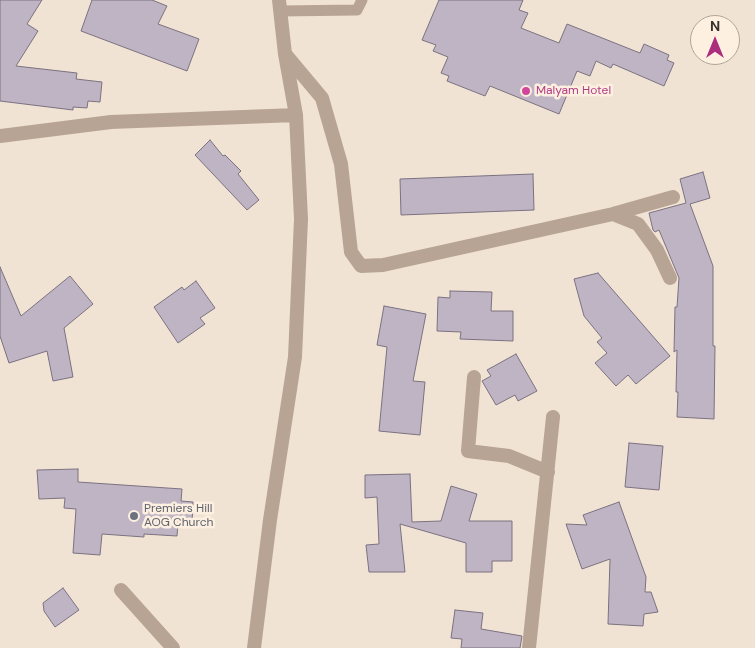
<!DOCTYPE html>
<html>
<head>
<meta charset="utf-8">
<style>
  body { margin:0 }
  #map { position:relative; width:755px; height:648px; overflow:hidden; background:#f1e3d3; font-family:"DM Sans",sans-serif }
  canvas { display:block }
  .north { position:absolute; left:690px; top:15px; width:50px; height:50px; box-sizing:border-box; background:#fef0e0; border:1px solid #aea498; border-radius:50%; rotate:0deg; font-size:14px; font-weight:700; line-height:20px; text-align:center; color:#36312b }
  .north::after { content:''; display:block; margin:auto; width:18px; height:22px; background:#ab2d7e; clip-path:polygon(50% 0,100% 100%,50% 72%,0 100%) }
</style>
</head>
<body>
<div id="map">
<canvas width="755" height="648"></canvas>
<div class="north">N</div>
</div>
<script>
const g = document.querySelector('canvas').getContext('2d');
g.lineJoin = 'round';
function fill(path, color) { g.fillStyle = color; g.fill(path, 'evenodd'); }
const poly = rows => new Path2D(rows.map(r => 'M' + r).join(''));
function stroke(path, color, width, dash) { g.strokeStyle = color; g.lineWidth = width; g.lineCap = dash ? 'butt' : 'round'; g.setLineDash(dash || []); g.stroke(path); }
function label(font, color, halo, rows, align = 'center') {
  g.font = font + ' "DM Sans",sans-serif'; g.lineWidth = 5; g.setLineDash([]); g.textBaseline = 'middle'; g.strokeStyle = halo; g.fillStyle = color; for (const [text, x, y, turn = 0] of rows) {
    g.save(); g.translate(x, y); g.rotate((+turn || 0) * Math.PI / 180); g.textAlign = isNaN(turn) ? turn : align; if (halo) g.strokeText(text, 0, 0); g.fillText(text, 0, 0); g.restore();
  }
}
const building = poly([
  [0,0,42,0,27,24,38,31,16,66,77,73,76,79,102,82,100,102,88,101,87,108,73,107,73,110,0,101,0,0],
  [92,0,152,0,167,6,158,24,199,39,187,71,81,31,92,0],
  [439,0,523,0,519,10,528,13,521,28,559,43,567,24,640,53,644,44,669,55,667,60,674,63,664,86,613,64,611,68,596,61,590,76,577,71,559,114,490,86,485,96,447,81,449,76,441,73,448,57,433,51,436,45,422,40,439,0],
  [210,140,223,156,225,155,241,171,238,174,259,200,247,210,195,155,210,140],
  [703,172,710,198,690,204,713,266,713,346,715,346,714,419,677,417,678,392,676,392,677,350,674,352,675,307,677,307,679,278,659,230,655,232,653,230,649,213,686,203,680,179,703,172],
  [533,174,534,210,401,215,400,179,533,174],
  [0,267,21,316,70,276,93,304,64,328,73,377,53,381,47,351,9,363,0,336,0,267],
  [598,273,670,356,636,384,628,375,616,386,595,363,607,353,597,342,602,338,584,316,574,279,598,273],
  [196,281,215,308,200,318,205,324,178,343,154,307,182,287,184,290,196,281],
  [450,291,492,292,491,311,513,311,513,341,460,339,461,332,437,331,438,297,450,298,450,291],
  [384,306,426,314,413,381,425,382,420,435,379,431,387,347,377,345,384,306],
  [516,354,537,391,518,401,515,395,496,405,482,381,491,376,487,370,516,354],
  [629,443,663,446,659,490,625,487,629,443],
  [78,469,78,482,182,489,181,501,193,502,192,524,178,524,177,536,144,534,144,537,102,534,100,555,73,553,76,509,64,508,65,498,39,499,37,470,78,469],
  [410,474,412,522,441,521,451,486,477,494,469,521,512,521,512,561,492,561,492,572,466,572,466,543,400,524,405,572,369,572,366,545,379,544,377,497,365,498,365,475,410,474],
  [619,502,646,577,645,592,651,592,658,612,644,614,643,626,608,624,610,559,582,569,566,524,587,525,583,515,619,502],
  [63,588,79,610,55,627,44,611,43,603,63,588],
  [455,610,483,613,481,629,522,636,520,648,461,648,462,639,451,638,455,610]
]);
fill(building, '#beb4c4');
stroke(building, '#7b7180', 1);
stroke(poly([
  [280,11,357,10,362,0]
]), '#b8a494', 11);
stroke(poly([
  [286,55,322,98,341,164,351,252,361,266,383,265,613,214,673,197],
  [0,136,111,122,296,115],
  [613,214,638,224,657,250,670,278],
  [474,377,468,451,509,456,548,472],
  [121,590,173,648],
  [254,648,270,520,295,357,301,219,296,115,285,54,279,0],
  [529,648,553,417]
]), '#b8a494', 14);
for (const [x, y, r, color] of [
  [526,91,5,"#d1479c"],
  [134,516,5,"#6b7280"]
]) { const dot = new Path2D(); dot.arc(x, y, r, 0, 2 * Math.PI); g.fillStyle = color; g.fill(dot); stroke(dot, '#fef0e0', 2); }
label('12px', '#b23c85', '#fef0e0', [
  ["Malyam Hotel",536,91]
], 'left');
label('12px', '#5b616d', '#fef0e0', [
  ["Premiers Hill",144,509],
  ["AOG Church",144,523]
], 'left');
</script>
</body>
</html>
